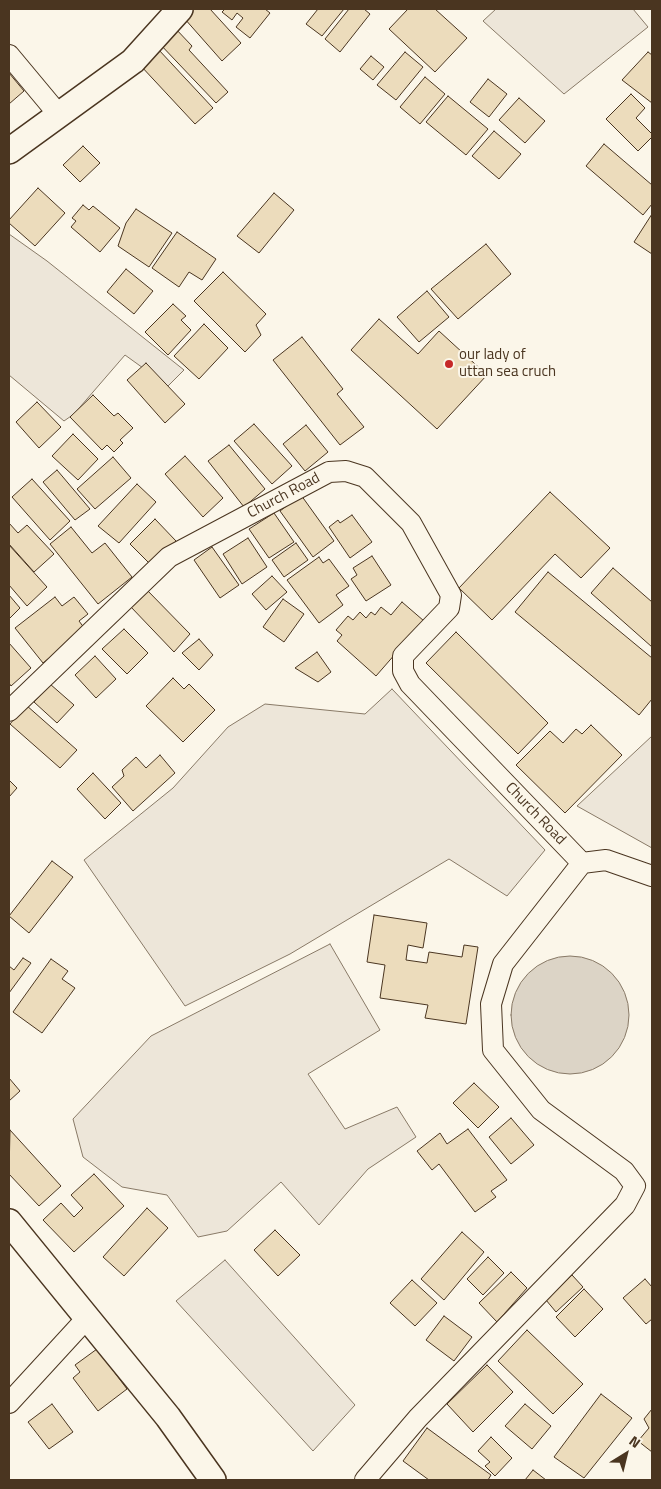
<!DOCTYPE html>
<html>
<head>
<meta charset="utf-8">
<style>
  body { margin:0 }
  #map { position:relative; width:661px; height:1489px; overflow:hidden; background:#fbf6e9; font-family:"Titillium Web",sans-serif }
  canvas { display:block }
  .frame { position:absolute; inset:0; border:10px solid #4a3520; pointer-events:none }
  .north { position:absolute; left:601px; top:1429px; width:50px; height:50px; -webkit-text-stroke:4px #fbf6e9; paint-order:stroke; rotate:36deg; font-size:14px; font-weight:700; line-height:20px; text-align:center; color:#4a3520 }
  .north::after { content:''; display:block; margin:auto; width:18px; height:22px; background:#4a3520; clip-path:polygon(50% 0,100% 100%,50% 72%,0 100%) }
</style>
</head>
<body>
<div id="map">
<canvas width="661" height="1489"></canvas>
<div class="frame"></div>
<div class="north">N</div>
</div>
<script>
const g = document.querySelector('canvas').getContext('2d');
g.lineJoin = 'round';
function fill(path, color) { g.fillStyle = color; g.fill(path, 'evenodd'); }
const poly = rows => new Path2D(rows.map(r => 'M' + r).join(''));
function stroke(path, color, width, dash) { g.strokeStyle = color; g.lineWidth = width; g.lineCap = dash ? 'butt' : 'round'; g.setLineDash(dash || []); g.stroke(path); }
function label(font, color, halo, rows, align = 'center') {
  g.font = font + ' "Titillium Web",sans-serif'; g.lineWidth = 4; g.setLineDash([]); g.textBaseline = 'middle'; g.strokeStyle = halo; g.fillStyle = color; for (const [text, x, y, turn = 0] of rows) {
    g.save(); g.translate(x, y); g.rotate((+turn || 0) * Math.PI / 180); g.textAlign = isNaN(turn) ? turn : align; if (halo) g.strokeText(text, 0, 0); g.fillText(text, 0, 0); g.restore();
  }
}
const green = poly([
  [496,9,633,9,648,27,564,94,483,21,496,9],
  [9,234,47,261,184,370,168,386,125,355,74,414,64,421,9,375,9,234],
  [392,689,545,850,507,896,449,859,290,954,185,1006,84,860,173,788,228,727,265,704,365,714,392,689],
  [652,736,652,848,577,806,652,736],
  [330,944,380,1030,308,1074,345,1129,397,1107,416,1137,368,1169,319,1225,281,1182,227,1231,198,1237,167,1195,122,1187,83,1157,73,1119,151,1036,330,944],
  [225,1260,355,1405,313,1451,176,1301,225,1260]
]);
fill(green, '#ede6d9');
stroke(green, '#887966', 1);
const water = poly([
  '511 1015a59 59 0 1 1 118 0a59 59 0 1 1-118 0Z'
]);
fill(water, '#dcd4c6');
stroke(water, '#887966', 1);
const building = poly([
  [194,9,210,9,241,43,222,61,184,18,194,9],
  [225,9,265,9,270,13,250,38,236,27,243,18,237,13,232,20,222,12,225,9],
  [318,9,344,9,322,36,306,24,318,9],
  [349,9,364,9,370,14,340,52,325,39,349,9],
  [408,9,435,9,467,38,435,72,389,29,408,9],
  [174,27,192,46,189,50,228,92,216,103,158,42,174,27],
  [158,49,213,108,195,124,140,65,158,49],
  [405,52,423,67,396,100,377,85,405,52],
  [648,52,652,55,652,103,622,80,648,52],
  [371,56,384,67,373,80,360,69,371,56],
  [9,73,24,91,9,104,9,73],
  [425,77,445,94,420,124,400,107,425,77],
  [488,79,507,94,489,117,470,102,488,79],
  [631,94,645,108,636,118,652,134,652,137,638,151,606,119,631,94],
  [448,96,488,129,466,155,426,122,448,96],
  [519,98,545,121,525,143,499,120,519,98],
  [494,131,521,154,499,179,472,156,494,131],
  [604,144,652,185,652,204,643,215,586,166,604,144],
  [83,146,100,163,80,182,63,165,83,146],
  [38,188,65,213,35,246,9,223,9,220,38,188],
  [274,193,294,210,259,253,237,236,274,193],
  [83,205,89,210,93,206,120,228,100,252,71,227,76,221,72,218,83,205],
  [136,209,172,233,149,267,118,246,126,223,136,209],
  [652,214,652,254,634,242,652,214],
  [177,232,216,259,202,280,189,272,179,287,152,268,177,232],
  [486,244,511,274,458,319,431,289,486,244],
  [126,269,153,291,134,314,107,292,126,269],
  [223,272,266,314,256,325,261,335,245,352,194,301,223,272],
  [427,291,449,317,419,342,397,317,427,291],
  [173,304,186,316,181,320,191,330,168,355,145,332,173,304],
  [379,319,418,354,439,331,487,375,437,429,351,350,379,319],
  [204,324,228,348,199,379,174,356,204,324],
  [302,337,343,389,337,394,364,427,340,445,273,360,302,337],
  [146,363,185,404,165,423,127,380,146,363],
  [93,395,114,416,118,413,133,428,120,440,123,443,114,452,107,445,102,450,70,417,93,395],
  [37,402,61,427,39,448,16,422,37,402],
  [254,424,292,466,272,484,234,441,254,424],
  [306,425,328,452,305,471,283,444,306,425],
  [73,434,98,459,78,480,52,456,73,434],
  [229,445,265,489,244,507,208,461,229,445],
  [185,456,223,498,203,517,165,474,185,456],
  [113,457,131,478,95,509,77,489,113,457],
  [57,470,90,509,75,520,43,482,57,470],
  [32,479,70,521,50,540,12,497,32,479],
  [137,484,156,502,119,543,98,526,137,484],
  [550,492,610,548,581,578,555,554,492,620,459,588,550,492],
  [301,495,334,541,313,557,280,511,301,495],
  [274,513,294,542,269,558,249,529,274,513],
  [352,515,372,542,350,558,329,527,338,520,340,523,352,515],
  [155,519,176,541,151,565,130,544,155,519],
  [9,523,18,533,27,525,54,554,34,572,9,544,9,523],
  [71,527,92,553,105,543,132,577,98,604,50,544,71,527],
  [248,538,267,567,242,584,223,554,248,538],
  [296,543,308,560,284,577,272,560,296,543],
  [9,545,47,587,27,606,9,585,9,545],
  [212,547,239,585,220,598,194,560,212,547],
  [372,556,391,585,366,601,351,579,357,575,353,568,372,556],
  [319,557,323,563,329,559,349,586,336,595,343,605,319,623,287,580,319,557],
  [613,568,652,602,652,647,591,593,613,568],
  [548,572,652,658,652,699,639,715,515,612,548,572],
  [272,576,287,592,266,610,252,594,272,576],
  [146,589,190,634,174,652,130,606,146,589],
  [9,595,20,608,9,619,9,595],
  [55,597,62,606,74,597,88,614,79,621,85,629,43,663,15,628,55,597],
  [283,599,304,614,284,642,263,627,283,599],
  [402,602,424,621,376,676,337,641,342,635,336,630,348,616,353,620,360,612,366,618,371,612,375,615,381,607,391,615,402,602],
  [124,629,148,653,127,674,102,649,124,629],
  [456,632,548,723,518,754,426,663,456,632],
  [199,639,213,655,199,670,182,653,199,639],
  [9,643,31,668,11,686,9,683,9,643],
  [317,652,331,672,318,682,295,668,317,652],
  [95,656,116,679,96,698,75,675,95,656],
  [173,678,184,689,189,684,215,710,183,742,146,706,173,678],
  [50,684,74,705,57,723,34,702,50,684],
  [26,705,77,750,60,768,10,724,26,705],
  [591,725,622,755,565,813,516,765,550,731,563,743,576,729,582,734,591,725],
  [160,755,175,773,133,811,112,787,124,776,122,770,136,757,146,768,160,755],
  [93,773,121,803,105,819,77,789,93,773],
  [9,780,17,788,9,797,9,780],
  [52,861,73,877,29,933,9,916,52,861],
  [374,915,427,923,423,948,408,945,406,960,427,963,429,952,462,957,464,945,478,947,466,1024,425,1018,428,1005,380,998,385,965,367,962,374,915],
  [23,958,31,963,9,993,9,966,14,970,23,958],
  [51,959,68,971,62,979,75,988,42,1033,13,1012,51,959],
  [9,1078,20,1091,9,1101,9,1078],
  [474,1083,499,1107,478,1128,453,1103,474,1083],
  [511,1118,534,1145,511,1164,489,1137,511,1118],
  [468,1129,507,1180,491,1191,496,1197,475,1212,439,1164,432,1170,417,1151,440,1133,447,1144,468,1129],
  [10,1130,61,1186,39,1206,9,1174,10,1130],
  [94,1174,124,1206,74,1252,43,1220,61,1203,74,1217,83,1208,71,1195,94,1174],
  [147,1208,168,1228,124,1276,103,1257,147,1208],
  [275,1230,300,1255,278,1276,254,1250,275,1230],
  [462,1232,484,1252,444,1300,421,1279,462,1232],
  [488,1257,504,1273,483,1295,467,1279,488,1257],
  [511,1272,527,1288,497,1322,479,1303,511,1272],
  [572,1275,583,1287,556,1312,546,1300,572,1275],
  [645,1279,652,1287,652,1319,646,1324,623,1298,645,1279],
  [412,1280,437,1303,415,1326,390,1303,412,1280],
  [584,1289,603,1309,575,1337,556,1317,584,1289],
  [444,1316,472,1337,454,1361,426,1340,444,1316],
  [527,1330,583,1384,553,1414,498,1361,527,1330],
  [97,1349,127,1389,98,1411,73,1378,80,1372,75,1365,97,1349],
  [487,1365,513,1392,473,1432,447,1404,487,1365],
  [601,1394,632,1418,584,1478,554,1457,601,1394],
  [52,1404,73,1432,49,1449,28,1422,52,1404],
  [525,1404,551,1426,532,1449,505,1426,525,1404],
  [652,1409,652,1452,638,1441,649,1428,644,1419,652,1409],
  [427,1428,491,1475,488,1480,429,1480,403,1461,427,1428],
  [491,1437,512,1458,495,1476,485,1466,490,1462,478,1451,491,1437],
  [533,1470,546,1480,525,1480,533,1470]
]);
fill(building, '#ecdcbc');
stroke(building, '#4a3520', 1);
const minor = poly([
  [9,55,59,115],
  [9,711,169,557,329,472,346,471,365,477,411,523,451,595,449,608,403,656,403,671,410,684,582,863],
  [582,863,606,860,652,876],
  [9,1403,87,1318],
  [365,1480,418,1418,625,1205,635,1186,624,1171,541,1110,493,1050,491,1004,503,964,582,863]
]);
const tertiary = poly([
  [9,151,133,61,180,9],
  [9,1222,168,1417,213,1480]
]);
stroke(minor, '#4a3520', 22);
stroke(tertiary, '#4a3520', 28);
stroke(minor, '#fbf6e9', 20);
stroke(tertiary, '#fbf6e9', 25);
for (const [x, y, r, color] of [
  [449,364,5,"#c62828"]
]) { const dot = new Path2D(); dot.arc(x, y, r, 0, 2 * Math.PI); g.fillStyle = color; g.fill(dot); stroke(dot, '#fbf6e9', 2); }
label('15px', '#4a3520', '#fbf6e9', [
  ["our lady of",459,355],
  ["uttan sea cruch",459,372]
], 'left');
label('15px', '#4a3520', '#fbf6e9', [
  ["Church Road",284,496,-28],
  ["Church Road",535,814,46]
]);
</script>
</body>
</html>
